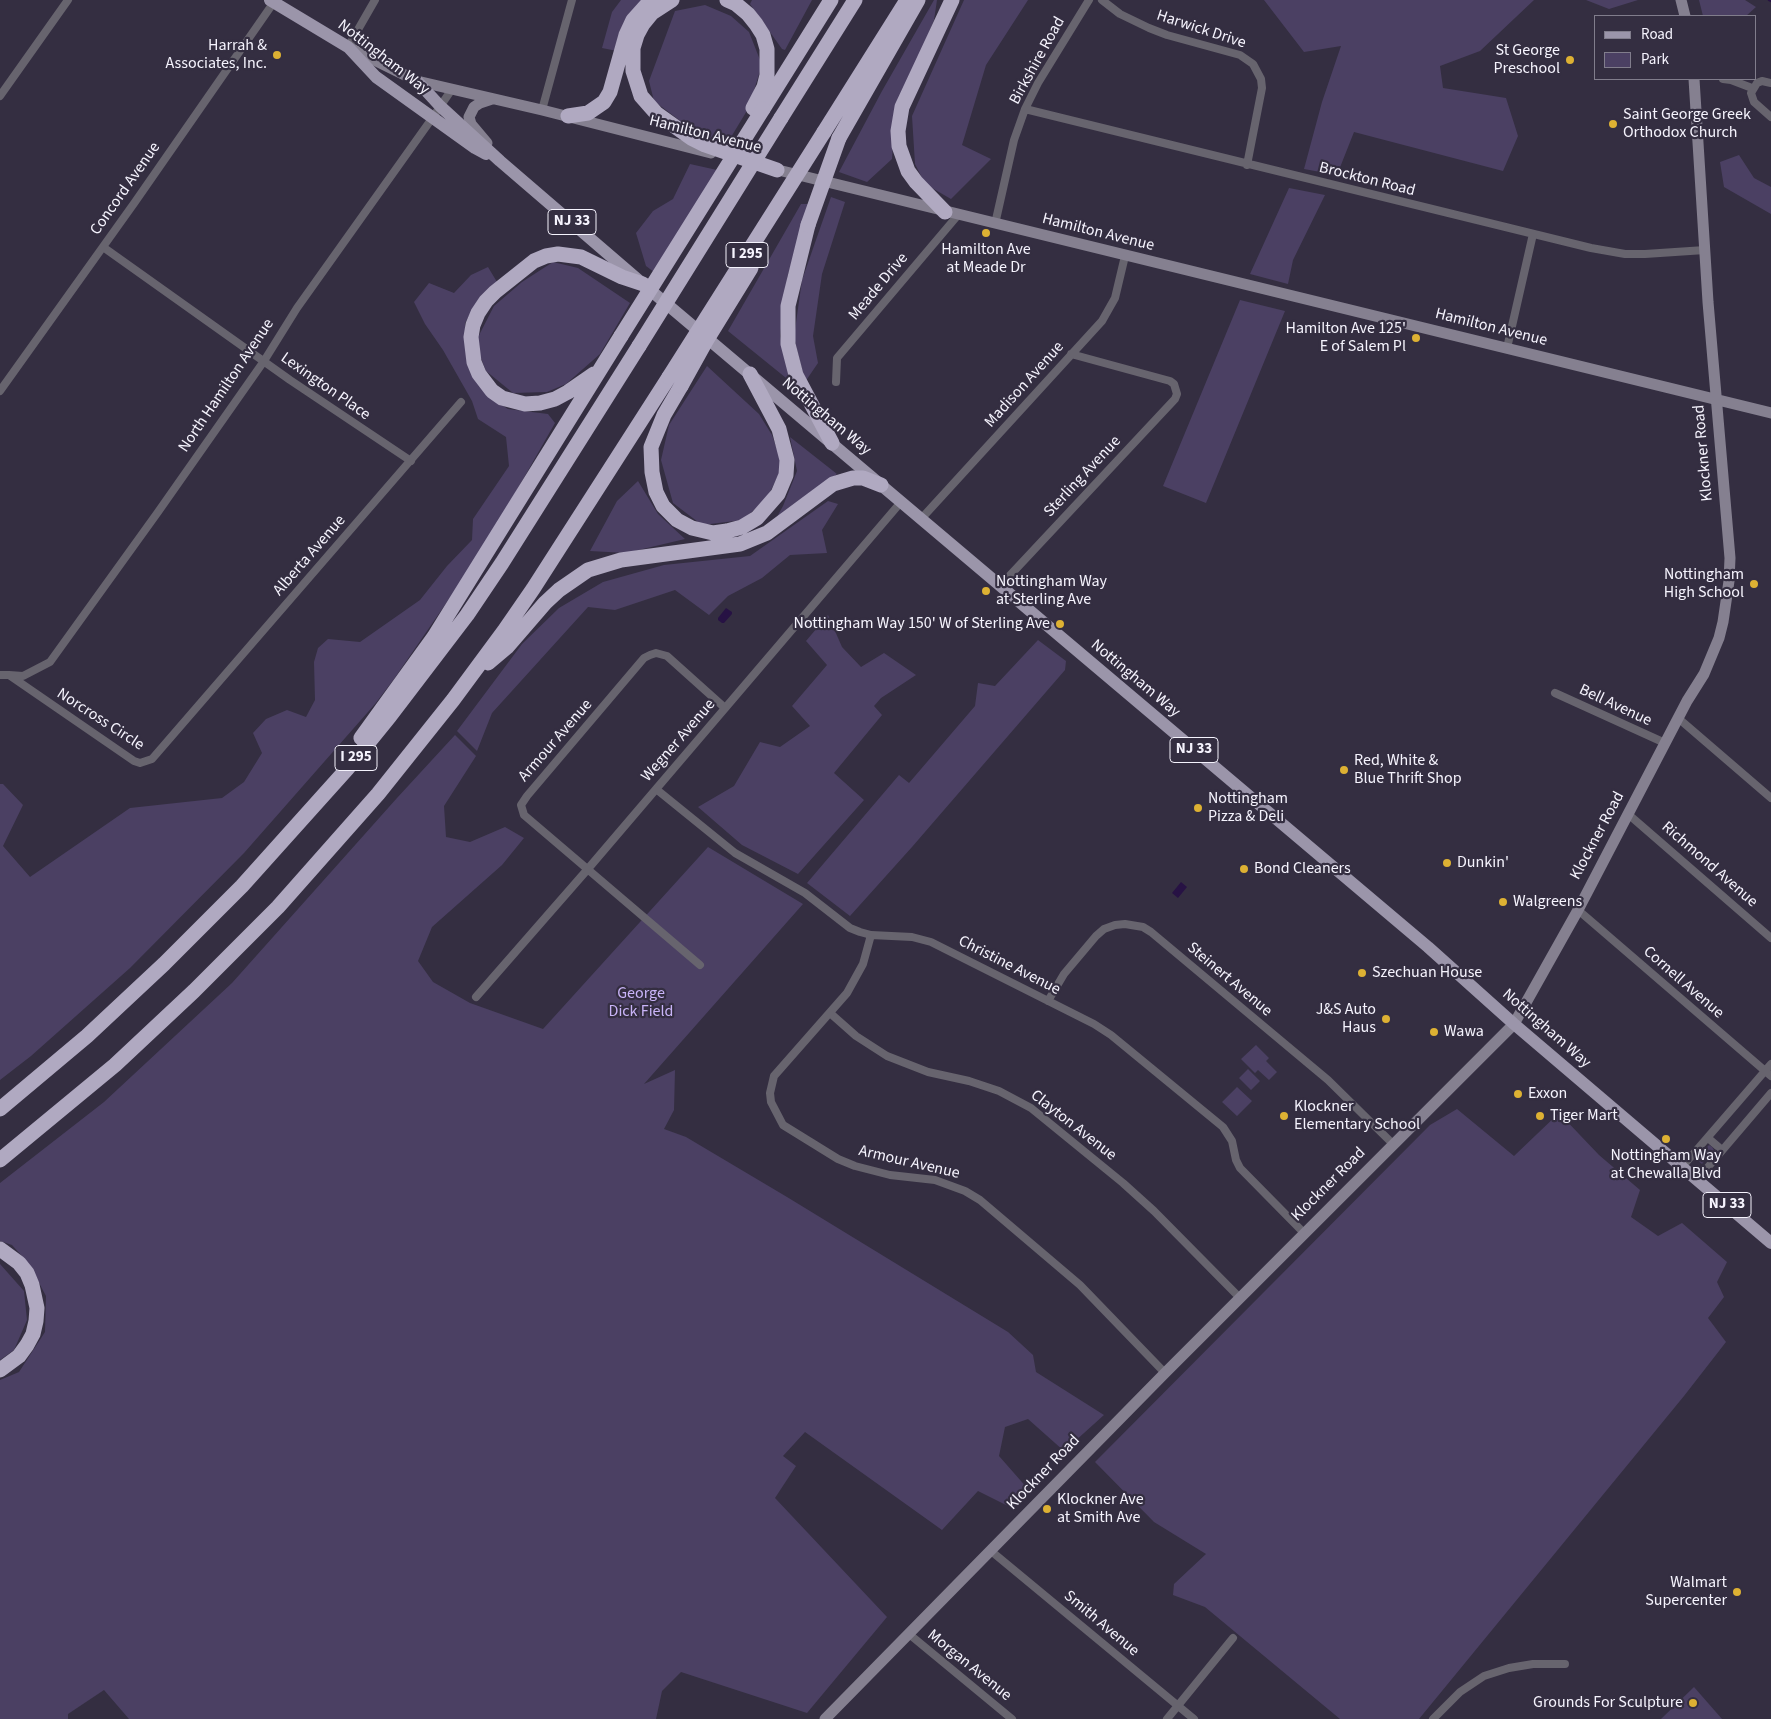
<!DOCTYPE html>
<html>
<head>
<meta charset="utf-8">
<style>
  body { margin:0 }
  #map { position:relative; width:1771px; height:1719px; overflow:hidden; background:#342e41; font-family:"Source Sans 3",sans-serif }
  canvas { display:block }
  .legend { position:absolute; left:1594px; top:15px; width:162px; height:65px; box-sizing:border-box; background:#342e41; border:1px solid #817d8c; margin:0; padding:6px 9px; list-style:none; font-size:15px; color:#f5f3fd }
  .legend li { display:flex; align-items:center; gap:10px; height:25px }
  .legend b { width:25px; border:1px solid #817d8c }
</style>
</head>
<body>
<div id="map">
<canvas width="1771" height="1719"></canvas>
<ul class="legend">
<li><b style="height:6px;background:#9b95aa"></b>Road</li>
<li><b style="height:14px;background:#4b4063"></b>Park</li>
</ul>
</div>
<script>
const g = document.querySelector('canvas').getContext('2d');
g.lineJoin = 'round';
function fill(path, color) { g.fillStyle = color; g.fill(path, 'evenodd'); }
const poly = rows => new Path2D(rows.map(r => 'M' + r).join(''));
function stroke(path, color, width, dash) { g.strokeStyle = color; g.lineWidth = width; g.lineCap = dash ? 'butt' : 'round'; g.setLineDash(dash || []); g.stroke(path); }
function label(font, color, halo, rows, align = 'center') {
  g.font = font + ' "Source Sans 3",sans-serif'; g.lineWidth = 4.5; g.setLineDash([]); g.textBaseline = 'middle'; g.strokeStyle = halo; g.fillStyle = color; for (const [text, x, y, turn = 0] of rows) {
    g.save(); g.translate(x, y); g.rotate((+turn || 0) * Math.PI / 180); g.textAlign = isNaN(turn) ? turn : align; if (halo) g.strokeText(text, 0, 0); g.fillText(text, 0, 0); g.restore();
  }
}
fill(poly([
  [621,0,648,0,617,51,602,48,612,12],
  [752,0,812,0,785,50,782,49,750,4],
  [934,0,937,0,934,20,895,115,892,159,867,182,839,172,882,91],
  [964,0,1028,0,986,65,962,145,991,159,951,199,925,184,915,164,912,116],
  [1264,0,1534,0,1480,51,1440,66,1443,88,1506,98,1518,136,1503,171,1354,132,1337,175,1304,169,1322,102,1341,46,1304,52],
  [1586,0,1638,0,1609,9],
  [1699,0,1745,0,1756,7,1746,16,1703,16],
  [705,5,731,16,749,32,762,65,748,109,725,147,683,123,654,101,649,81,675,11],
  [1739,155,1754,178,1771,187,1771,214,1724,187,1720,162],
  [690,164,717,170,654,272,646,266,636,233,653,211,673,199],
  [1289,188,1325,195,1293,260,1288,284,1250,274],
  [831,197,845,202,822,274,813,336,818,363,805,382,794,337,802,280],
  [801,204,811,204,788,274,780,336,791,382,728,331],
  [553,262,578,268,630,303,600,354,566,384,547,392,513,393,486,371,475,343,494,306,522,282],
  [488,267,497,282,478,300,465,323,465,345,486,395,508,409,548,414,555,423,484,548,394,679,375,704,244,853,130,968,31,1056,0,1080,0,784,3,784,23,805,3,846,30,877,130,808,222,798,244,782,262,753,253,733,266,719,287,710,306,717,315,700,314,662,318,648,328,639,360,642,420,600,447,566,472,540,473,519,509,466,506,437,478,419,472,401,443,350,425,324,414,302,429,283,454,293,471,275],
  [1240,300,1285,311,1206,503,1163,486],
  [707,366,759,414,772,435,783,466,767,498,743,520,702,525,673,503,661,460,669,425],
  [790,437,837,474,774,522,783,506,797,471],
  [638,481,658,514,685,539,626,553,590,551,617,501],
  [828,501,838,504,822,530,827,553,790,555,762,578,728,596,709,615,675,590,615,610,588,607,492,713,477,751,457,731,522,644,559,608,603,582,664,565,750,556],
  [828,615,842,647,861,667,884,653,916,675,881,698,874,706,882,715,834,773,864,800,798,874,742,845,698,807,734,786,760,742,780,747,810,726,792,706,827,665,806,641],
  [1038,640,1066,661,1065,670,912,847,850,916,807,883,899,775,909,783,975,706,978,683,995,686],
  [455,735,476,756,444,806,446,837,470,842,505,827,524,838,502,865,432,927,418,961,433,982,470,1003,543,1029,708,847,803,904,644,1084,675,1070,674,1110,664,1129,686,1137,787,1197,1008,1332,1033,1355,1036,1372,1104,1415,1064,1451,1028,1419,1005,1427,999,1456,1028,1489,1008,1506,978,1491,942,1530,805,1432,783,1456,796,1466,775,1498,887,1617,807,1713,681,1672,662,1691,656,1719,129,1719,104,1690,68,1714,68,1719,0,1719,0,1380,19,1372,45,1332,46,1296,29,1264,12,1245,0,1241,0,1183,104,1102,232,983,397,798],
  [1256,1045,1269,1058,1266,1061,1277,1072,1269,1080,1258,1070,1255,1073,1241,1059],
  [1248,1069,1260,1081,1251,1090,1239,1078],
  [1237,1087,1252,1101,1237,1116,1222,1102],
  [1457,1109,1514,1156,1559,1113,1599,1155,1640,1190,1631,1217,1658,1236,1682,1223,1727,1262,1717,1282,1724,1297,1708,1318,1726,1342,1684,1396,1419,1719,1340,1719,1205,1607,1173,1595,1174,1584,1206,1554,1154,1522,1095,1462,1430,1125],
  [1709,1145,1712,1147,1714,1150,1702,1164,1696,1159],
  [0,1264,24,1291,27,1320,14,1350,0,1360],
  [1694,1687,1722,1719,1661,1719]
]), '#4b4063');
fill(poly([
  [726,608,732,612,732,614,724,623,722,623,718,620,718,618],
  [1181,882,1187,887,1178,898,1172,893]
]), '#271244');
stroke(poly([
  [1769,0,1771,1]
]), '#271244', 2.5);
stroke(poly([
  [1102,0,1120,14,1149,28,1167,35,1240,55,1253,64,1261,79,1262,88,1247,165],
  [348,47,375,0],
  [1723,79,1731,80,1752,88],
  [1771,83,1762,81,1757,83,1751,93,1754,102,1771,117],
  [0,96,68,0],
  [1025,109,1591,248,1625,254,1645,254,1705,250],
  [542,110,572,0],
  [995,224,1014,140,1025,109,1038,83,1089,0],
  [103,247,290,380,411,461],
  [1507,348,1533,234],
  [836,382,837,358,958,215],
  [0,391,135,202,274,2],
  [921,519,1102,321,1115,298,1125,256],
  [1000,586,1175,399,1177,394,1174,384,1170,381,1071,354],
  [0,675,9,675,134,761,140,763,152,759,461,402],
  [9,675,23,676,50,662,158,512,264,361,297,308,433,117,452,89],
  [1555,693,1665,743],
  [1678,718,1771,798],
  [656,789,735,853,805,893,850,928,860,932,871,935,912,937,931,942,1094,1024,1111,1035,1223,1127,1232,1141,1236,1160,1240,1168,1304,1233],
  [1628,814,1771,938],
  [1578,910,1771,1076],
  [871,935,863,964,847,993,774,1076,770,1093,771,1102,783,1125,838,1159,855,1166,890,1175,935,1180,965,1191,980,1200,1080,1285,1165,1373],
  [700,965,524,815,521,805,527,796,644,658,650,655,656,653,667,656,725,708],
  [476,997,587,870,901,502],
  [1048,1001,1064,974,1096,936,1104,929,1115,925,1125,924,1143,927,1151,932,1328,1080,1393,1144],
  [830,1013,856,1036,887,1056,928,1072,969,1081,999,1091,1031,1108,1123,1183,1154,1211,1240,1298],
  [1708,1138,1722,1150],
  [1682,1167,1771,1064],
  [1697,1180,1771,1093],
  [991,1551,1194,1719],
  [909,1634,1012,1719],
  [1167,1719,1233,1638],
  [1433,1719,1460,1692,1484,1676,1509,1668,1533,1664,1565,1664]
]), '#67646e', 8);
stroke(poly([
  [1681,0,1685,16],
  [350,48,417,81,542,110,711,153],
  [487,143,471,124,469,117,474,107,480,103,492,99],
  [770,168,1771,413],
  [825,1719,1165,1373,1514,1024,1578,910,1687,701,1704,674,1719,638,1723,622,1729,581,1730,558,1708,302,1694,79]
]), '#858090', 11);
stroke(poly([
  [270,0,348,47,376,77,475,148,486,154],
  [417,81,440,106,500,161,643,284,1428,947,1514,1024,1771,1243]
]), '#9b95aa', 12);
stroke(poly([
  [672,0,652,13,643,24,637,35,633,48,633,71,641,96,656,113,691,138,705,145,777,170],
  [727,0,736,4,748,14,756,24,763,35,767,49,767,75,764,87,753,108],
  [763,109,831,0],
  [568,116,588,113,604,102,610,92,626,35,633,20,651,0],
  [781,118,855,0],
  [824,132,907,0],
  [839,138,918,0],
  [945,212,916,182,908,171,899,146,898,131,902,107,952,0],
  [808,225,788,306,788,344,796,375,832,443],
  [594,374,568,392,555,399,540,403,525,404,502,398,492,391,479,374,474,362,471,337,473,325,478,313,486,301,495,292,534,261,546,256,558,254,581,257,622,277,643,284],
  [681,386,664,415,651,447,652,472,656,492,663,506,677,520,692,528,713,533,727,531,742,527,757,518,778,494,786,475,787,460,779,429,750,374],
  [488,663,507,647,545,603,559,590,588,570,621,560,740,544,767,533,833,484,853,478,863,478,881,485],
  [361,738,434,637,621,336],
  [0,1109,87,1036,164,964,242,886,347,769,390,716,467,615,502,563,639,346],
  [0,1160,115,1065,194,991,278,907,378,794,453,700,504,631,533,589,669,377],
  [0,1249,19,1263,27,1273,32,1285,37,1308,36,1321,33,1334,27,1345,19,1356,0,1370]
]), '#b0a9c1', 15);
stroke(poly([
  [808,225,839,138],
  [621,336,763,109],
  [639,346,781,118],
  [669,377,824,132],
  [681,386,706,341,751,268]
]), '#b0a9c1', 15);
for (const [x, y, r, color] of [
  [277,55,5,"#ddb133"],
  [1570,60,5,"#ddb133"],
  [1613,124,5,"#ddb133"],
  [986,233,5,"#ddb133"],
  [1416,338,5,"#ddb133"],
  [1754,584,5,"#ddb133"],
  [986,591,5,"#ddb133"],
  [1060,624,5,"#ddb133"],
  [1344,770,5,"#ddb133"],
  [1198,808,5,"#ddb133"],
  [1447,863,5,"#ddb133"],
  [1244,869,5,"#ddb133"],
  [1503,902,5,"#ddb133"],
  [1362,973,5,"#ddb133"],
  [1386,1019,5,"#ddb133"],
  [1434,1032,5,"#ddb133"],
  [1518,1094,5,"#ddb133"],
  [1284,1116,5,"#ddb133"],
  [1540,1116,5,"#ddb133"],
  [1666,1139,5,"#ddb133"],
  [1047,1509,5,"#ddb133"],
  [1737,1592,5,"#ddb133"],
  [1693,1703,5,"#ddb133"]
]) { const dot = new Path2D(); dot.arc(x, y, r, 0, 2 * Math.PI); g.fillStyle = color; g.fill(dot); stroke(dot, '#342e41', 2); }
for (const [x, y, w] of [
  [572,222,48],
  [747,255,42],
  [1194,750,48],
  [356,758,42],
  [1727,1205,48]
]) { const box = new Path2D(); box.roundRect(x - w / 2, y - 12.5, w, 25, 4); g.fillStyle = '#342e41'; g.fill(box); stroke(box, '#f5f3fd', 1); }
label('bold 15px', '#f5f3fd', null, [
  ["NJ 33",572,222],
  ["I 295",747,255],
  ["NJ 33",1194,750],
  ["I 295",356,758],
  ["NJ 33",1727,1205]
]);
label('16px', '#f5f3fd', '#342e41', [
  ["Harwick Drive",1201,30,18],
  ["Nottingham Way",383,58,38],
  ["Birkshire Road",1038,61,-61],
  ["Hamilton Avenue",705,135,14],
  ["Brockton Road",1367,180,14],
  ["Concord Avenue",126,189,-55],
  ["Hamilton Avenue",1098,233,14],
  ["Meade Drive",879,287,-50],
  ["Hamilton Avenue",1491,328,14],
  ["Madison Avenue",1025,385,-48],
  ["North Hamilton Avenue",227,386,-56],
  ["Lexington Place",325,387,35],
  ["Nottingham Way",826,417,40],
  ["Klockner Road",1704,453,-95],
  ["Sterling Avenue",1083,477,-47],
  ["Alberta Avenue",310,556,-49],
  ["Nottingham Way",1135,679,40],
  ["Bell Avenue",1615,706,25],
  ["Norcross Circle",100,720,33],
  ["Armour Avenue",556,741,-49],
  ["Wegner Avenue",679,741,-49],
  ["Klockner Road",1598,836,-62],
  ["Richmond Avenue",1709,865,41],
  ["Christine Avenue",1009,966,27],
  ["Steinert Avenue",1229,980,40],
  ["Cornell Avenue",1683,983,41],
  ["Nottingham Way",1546,1029,41],
  ["Clayton Avenue",1073,1126,38],
  ["Armour Avenue",909,1163,13],
  ["Klockner Road",1329,1185,-45],
  ["Klockner Road",1044,1473,-46],
  ["Smith Avenue",1101,1624,40],
  ["Morgan Avenue",969,1666,39]
]);
label('16px', '#f5f3fd', '#342e41', [
  ["Harrah &",267,46,"right"],
  ["Associates, Inc.",267,64,"right"],
  ["St George",1560,51,"right"],
  ["Preschool",1560,69,"right"],
  ["Saint George Greek",1623,115],
  ["Orthodox Church",1623,133],
  ["Hamilton Ave",986,250,"center"],
  ["at Meade Dr",986,268,"center"],
  ["Hamilton Ave 125'",1406,329,"right"],
  ["E of Salem Pl",1406,347,"right"],
  ["Nottingham",1744,575,"right"],
  ["High School",1744,593,"right"],
  ["Nottingham Way",996,582],
  ["at Sterling Ave",996,600],
  ["Nottingham Way 150' W of Sterling Ave",1050,624,"right"],
  ["Red, White &",1354,761],
  ["Blue Thrift Shop",1354,779],
  ["Nottingham",1208,799],
  ["Pizza & Deli",1208,817],
  ["Dunkin'",1457,863],
  ["Bond Cleaners",1254,869],
  ["Walgreens",1513,902],
  ["Szechuan House",1372,973],
  ["J&S Auto",1376,1010,"right"],
  ["Haus",1376,1028,"right"],
  ["Wawa",1444,1032],
  ["Exxon",1528,1094],
  ["Klockner",1294,1107],
  ["Elementary School",1294,1125],
  ["Tiger Mart",1550,1116],
  ["Nottingham Way",1666,1156,"center"],
  ["at Chewalla Blvd",1666,1174,"center"],
  ["Klockner Ave",1057,1500],
  ["at Smith Ave",1057,1518],
  ["Walmart",1727,1583,"right"],
  ["Supercenter",1727,1601,"right"],
  ["Grounds For Sculpture",1683,1703,"right"]
], 'left');
label('16px', '#c9b4f8', '#342e41', [
  ["George",641,994],
  ["Dick Field",641,1012]
]);
</script>
</body>
</html>
